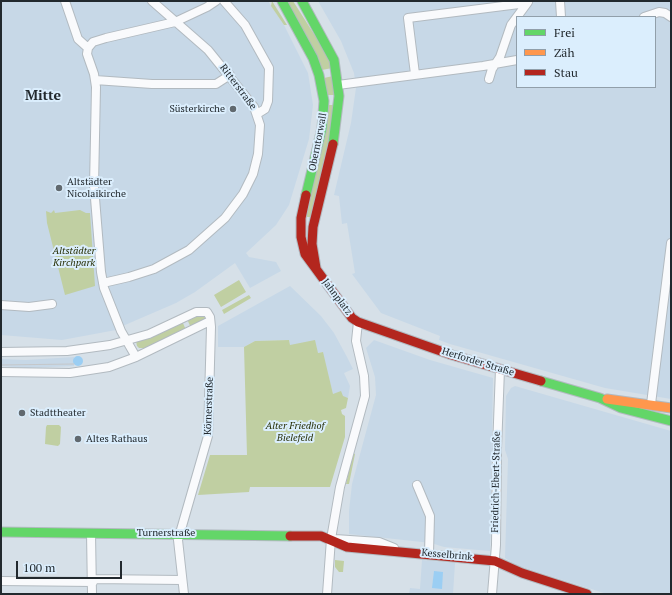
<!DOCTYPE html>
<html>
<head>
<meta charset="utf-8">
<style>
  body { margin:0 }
  #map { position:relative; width:672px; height:595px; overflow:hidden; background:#d6e0e8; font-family:"PT Serif",serif }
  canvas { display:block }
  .frame { position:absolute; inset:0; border:2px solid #22292e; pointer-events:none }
  .legend { position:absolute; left:516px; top:16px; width:140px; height:72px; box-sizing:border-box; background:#dbeefd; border:1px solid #919faa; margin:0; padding:5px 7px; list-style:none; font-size:12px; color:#22292e }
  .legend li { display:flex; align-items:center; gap:8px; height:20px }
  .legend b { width:20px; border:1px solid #919faa }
  .scale { position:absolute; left:16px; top:561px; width:106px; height:18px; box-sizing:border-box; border:2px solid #22292e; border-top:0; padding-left:5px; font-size:12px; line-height:14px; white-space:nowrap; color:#22292e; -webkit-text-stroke:3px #dbeefd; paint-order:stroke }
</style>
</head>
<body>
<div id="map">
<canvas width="672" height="595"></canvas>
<div class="frame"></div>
<ul class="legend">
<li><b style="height:5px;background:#63d668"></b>Frei</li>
<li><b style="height:5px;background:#ff974d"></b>Zäh</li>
<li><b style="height:5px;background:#b3261e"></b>Stau</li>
</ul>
<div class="scale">100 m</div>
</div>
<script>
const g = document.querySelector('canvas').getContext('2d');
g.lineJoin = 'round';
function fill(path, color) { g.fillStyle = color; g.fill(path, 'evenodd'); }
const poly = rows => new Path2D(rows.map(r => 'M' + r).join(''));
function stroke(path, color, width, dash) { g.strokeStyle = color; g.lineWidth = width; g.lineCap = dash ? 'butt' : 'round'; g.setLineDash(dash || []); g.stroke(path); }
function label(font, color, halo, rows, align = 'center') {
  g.font = font + ' "PT Serif",serif'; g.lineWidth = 4; g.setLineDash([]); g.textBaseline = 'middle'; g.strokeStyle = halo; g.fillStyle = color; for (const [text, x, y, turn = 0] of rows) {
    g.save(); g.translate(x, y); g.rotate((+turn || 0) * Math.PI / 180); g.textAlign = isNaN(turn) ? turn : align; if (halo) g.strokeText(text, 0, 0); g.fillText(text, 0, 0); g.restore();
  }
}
fill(poly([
  [1,1,268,1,284,25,308,73,313,105,309,139,289,205,276,225,246,253,249,257,276,262,281,271,250,288,235,263,195,292,176,303,125,325,116,330,62,340,1,335],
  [318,1,671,1,671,399,605,388,450,344,439,340,440,336,381,313,352,274,355,273,347,223,342,224,339,196,334,195,351,123,356,88,354,73,341,41],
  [517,17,655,17,655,87,517,87],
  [290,286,321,316,334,333,347,357,353,369,344,373,350,386,348,398,333,394,322,352,318,353,290,345,289,340,255,341,244,347,218,347,218,326],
  [374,340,430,360,493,378,490,551,444,547,431,543,349,534,349,511,352,484,376,395,375,377,366,348],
  [74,357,74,366,27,368,1,366,1,359,26,360],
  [515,386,671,431,671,594,607,594,516,565,505,558,508,459,505,450,506,396,511,388],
  [422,560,455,563,453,594,409,594,410,588,420,589]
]), '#c7d8e7');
fill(poly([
  [272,1,287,25,284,25,271,6],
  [286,1,293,1,326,53,332,68,322,70],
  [333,76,335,95,327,95,324,78],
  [327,105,335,105,334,117,311,217,305,217],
  [54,210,55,213,80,210,86,213,90,213,95,286,65,295,47,223,46,211,51,213],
  [239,280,246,292,221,307,214,295],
  [249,295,251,298,224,314,222,310],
  [200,315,206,318,205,320,191,328,187,319],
  [182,321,186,330,146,348,139,348,137,346,136,341],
  [289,340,290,345,315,340,318,353,323,352,333,394,341,391,343,396,348,398,346,408,341,410,342,414,345,416,345,437,330,487,250,487,249,492,198,495,210,455,247,455,244,347,255,341],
  [47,425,59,425,61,427,60,444,58,446,45,444,46,427],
  [353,453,355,454,349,484,346,484],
  [335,560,344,561,343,572,339,572,335,567]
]), '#c0cfa2');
fill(poly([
  '73 361a5 5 0 1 1 10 0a5 5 0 1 1-10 0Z',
  [434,571,443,572,442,589,432,588]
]), '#9bcef3');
const street = poly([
  [65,1,78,39,88,48],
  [224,1,245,25,269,68,268,101,265,109,257,114],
  [560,1,561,17],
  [644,17,659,12,665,13,671,17],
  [88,48,87,54,94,74,96,87,94,186,101,272,104,288,121,331,136,357],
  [88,48,93,42,106,38,175,22,207,7,216,1],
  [415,74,408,18,527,3],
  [489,79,492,69,500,57,511,25,528,2],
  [95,80,152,84,216,84,230,75],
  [338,85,483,66,517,60],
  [103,283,129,277,154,269,189,250,225,218,243,194,253,174,258,154,260,125,254,107,208,50,152,1],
  [1,305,29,307,52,304],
  [1,352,67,351,110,345,149,334,196,312,207,312,210,317,211,327,208,436,178,540,184,594],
  [1,372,70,373,109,367,136,357,210,321],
  [651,404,671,243],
  [417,485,430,516,429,553],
  [91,533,92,594],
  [335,539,379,542,394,548],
  [92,579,182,580],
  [1,581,93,582],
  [327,594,331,539,340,487,365,396,364,376,356,341,358,322],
  [492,594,496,545,497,449,500,369]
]);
const fast = poly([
  [282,1,313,58,319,75,324,101,322,128,306,195],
  [302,1,334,60,339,96,333,144],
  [541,381,600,398,621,408,671,421],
  [1,532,290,536]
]);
const slow = poly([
  [607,399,671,408]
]);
const jam = poly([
  [306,195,301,218,301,237,305,254,352,318,358,322,452,355,541,381],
  [316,268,312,244,313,227,333,144],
  [290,536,321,536,347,547,495,561,522,573,587,594]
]);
stroke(street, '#b2bac0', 10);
stroke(fast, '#b2bac0', 11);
stroke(slow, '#b2bac0', 11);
stroke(jam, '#b2bac0', 11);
stroke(street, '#f9fafc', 8);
stroke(fast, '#63d668', 9);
stroke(slow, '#ff974d', 9);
stroke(jam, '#b3261e', 9);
stroke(poly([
  [1,365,74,364]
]), '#c5c7c9', 1);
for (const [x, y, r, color] of [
  [233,109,4,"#61696f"],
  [59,188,4,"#61696f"],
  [22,413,4,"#61696f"],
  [78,439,4,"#61696f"]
]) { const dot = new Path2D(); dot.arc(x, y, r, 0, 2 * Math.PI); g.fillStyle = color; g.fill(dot); stroke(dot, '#dbeefd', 1.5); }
label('10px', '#22292e', '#dbeefd', [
  ["Ritterstraße",238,87,53],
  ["Oberntorwall",318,142,-79],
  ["Jahnplatz",337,297,53],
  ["Herforder Straße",478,362,17],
  ["Körnerstraße",209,406,-88],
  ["Friedrich-Ebert-Straße",496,482,-89],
  ["Turnerstraße",166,533],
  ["Kesselbrink",447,555,5]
]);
label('10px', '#22292e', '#dbeefd', [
  ["Süsterkirche",225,109,"right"],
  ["Altstädter",67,182],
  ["Nicolaikirche",67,194],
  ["Stadttheater",30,413],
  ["Altes Rathaus",86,439]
], 'left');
label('italic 10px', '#272f05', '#dbeefd', [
  ["Altstädter",74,251],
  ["Kirchpark",74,263],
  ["Alter Friedhof",295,426],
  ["Bielefeld",295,438]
]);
label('bold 14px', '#22292e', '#dbeefd', [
  ["Mitte",43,96]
]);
</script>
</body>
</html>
